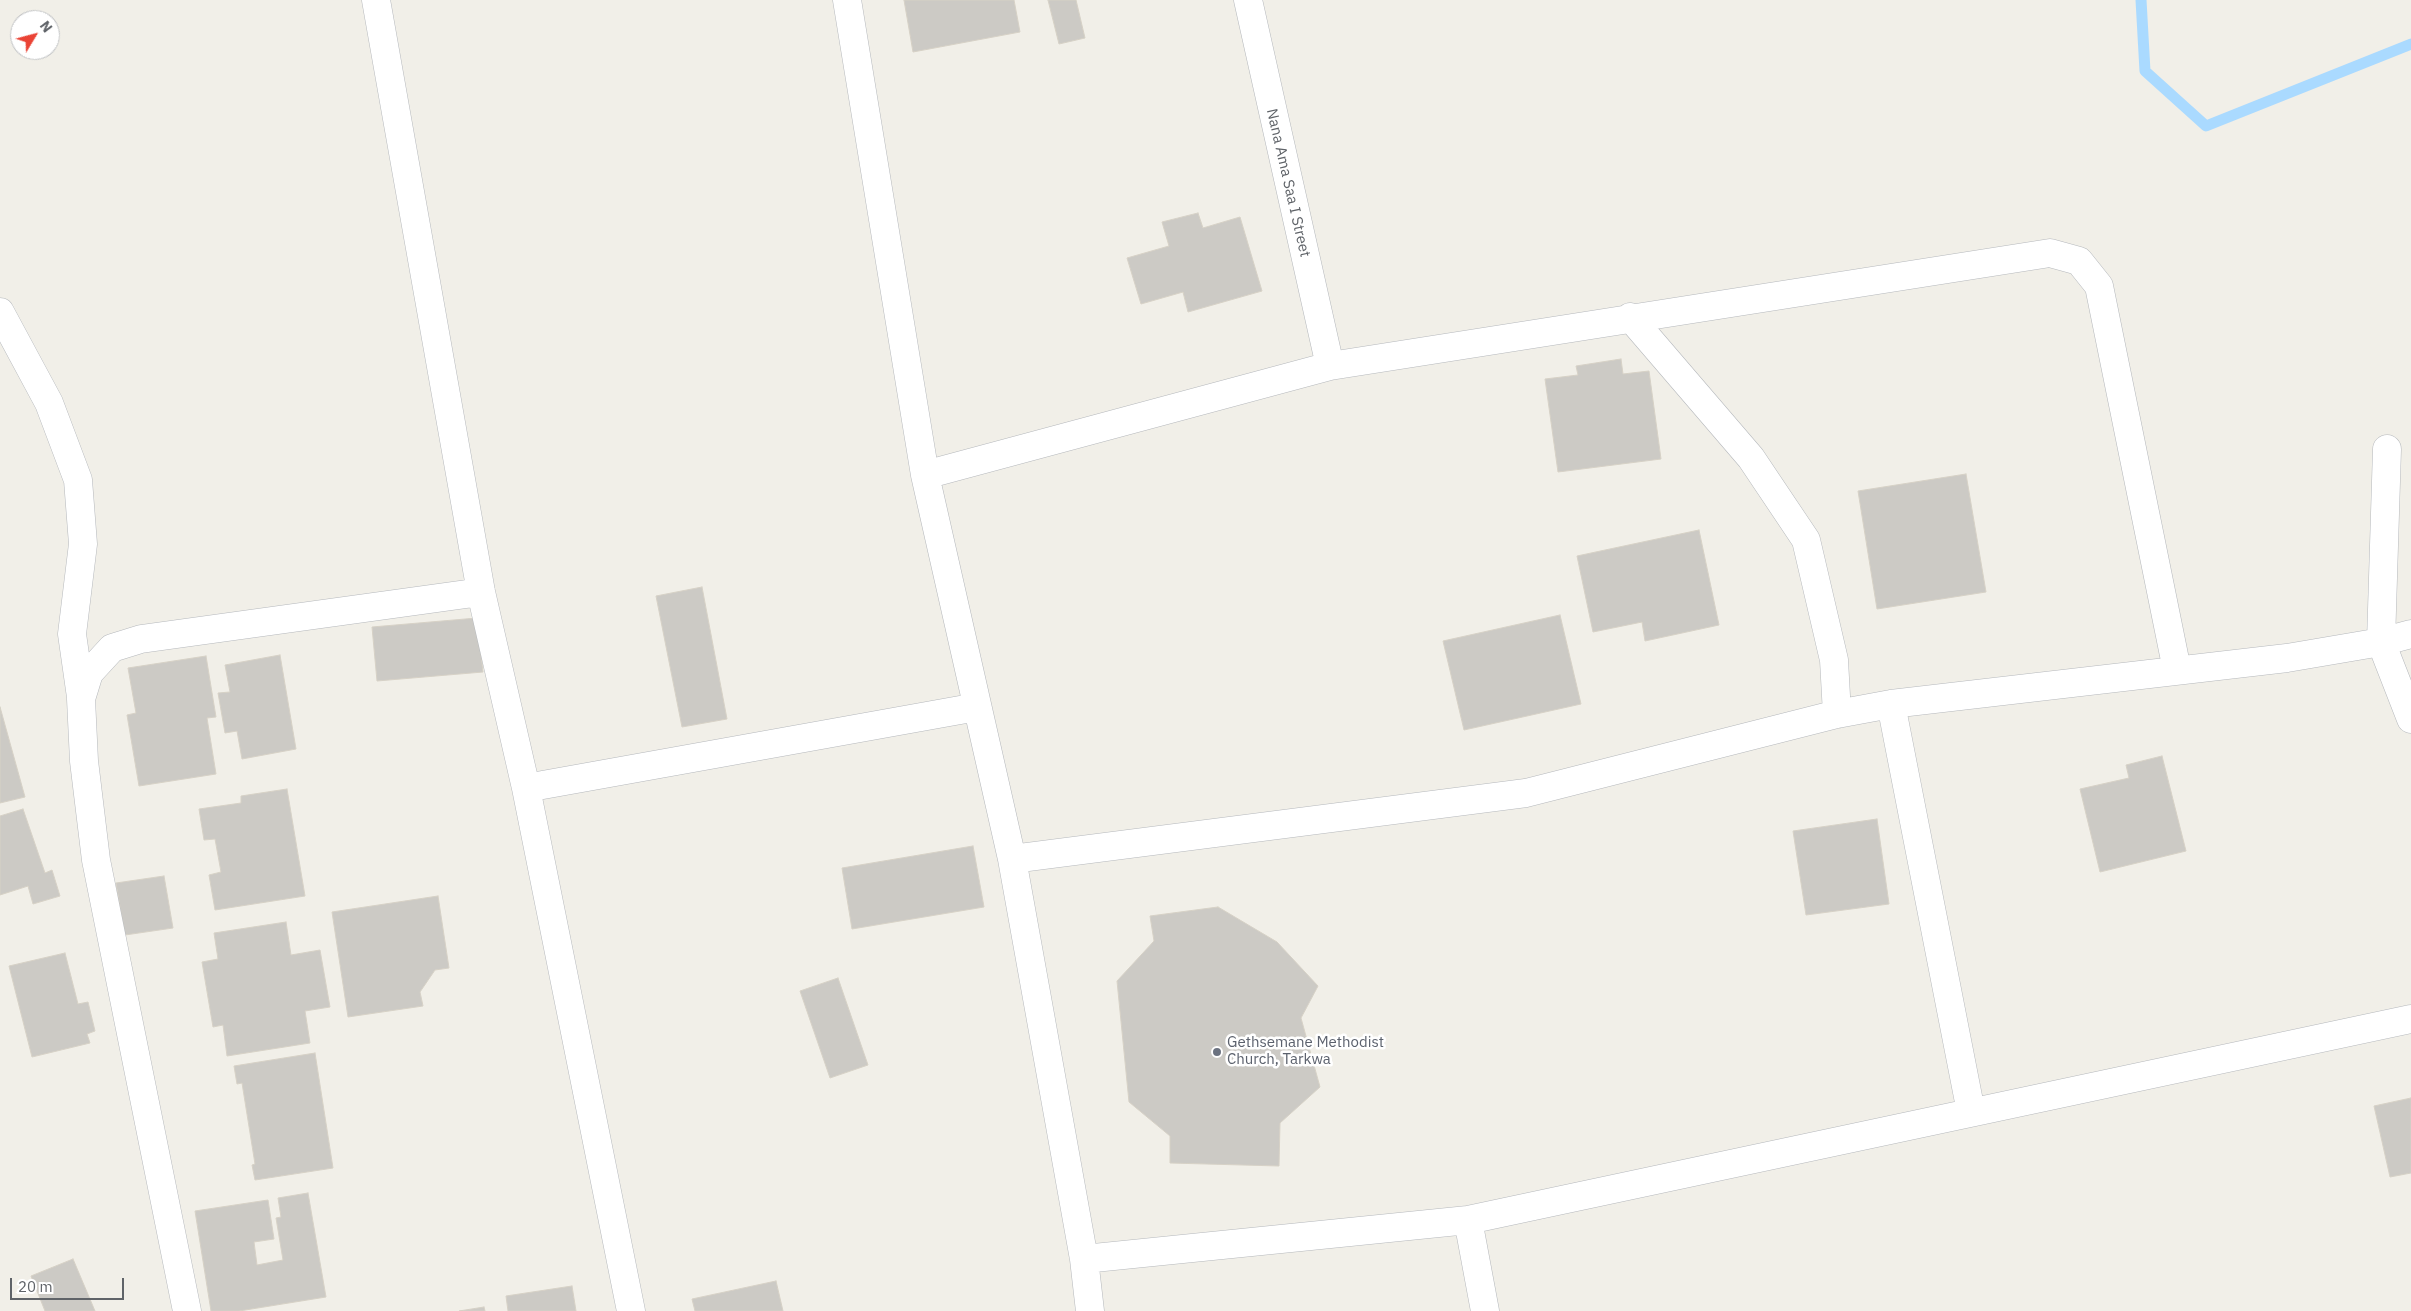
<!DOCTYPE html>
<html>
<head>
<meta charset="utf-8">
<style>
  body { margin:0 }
  #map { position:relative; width:2411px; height:1311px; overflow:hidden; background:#f1efe8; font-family:"IBM Plex Sans",sans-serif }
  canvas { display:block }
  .north { position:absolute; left:10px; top:10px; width:50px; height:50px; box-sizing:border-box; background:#fff; border:1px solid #bfc1c3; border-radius:50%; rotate:53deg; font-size:14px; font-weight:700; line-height:20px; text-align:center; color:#5f6368 }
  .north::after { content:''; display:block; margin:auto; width:18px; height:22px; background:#ea4335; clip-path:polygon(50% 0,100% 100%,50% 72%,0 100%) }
  .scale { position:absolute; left:10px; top:1278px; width:114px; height:22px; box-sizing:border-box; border:2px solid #5f6368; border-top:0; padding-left:6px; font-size:15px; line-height:18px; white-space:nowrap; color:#5f6368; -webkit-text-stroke:4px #fff; paint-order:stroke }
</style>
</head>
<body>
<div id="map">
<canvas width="2411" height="1311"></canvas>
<div class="north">N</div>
<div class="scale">20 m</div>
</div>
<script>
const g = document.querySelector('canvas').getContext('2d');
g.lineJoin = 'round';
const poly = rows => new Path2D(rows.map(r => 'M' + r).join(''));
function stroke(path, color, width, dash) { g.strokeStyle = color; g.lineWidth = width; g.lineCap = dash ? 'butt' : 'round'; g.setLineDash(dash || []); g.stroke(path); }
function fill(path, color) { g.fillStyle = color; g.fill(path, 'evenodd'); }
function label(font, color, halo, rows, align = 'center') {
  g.font = font + ' "IBM Plex Sans",sans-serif'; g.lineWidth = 5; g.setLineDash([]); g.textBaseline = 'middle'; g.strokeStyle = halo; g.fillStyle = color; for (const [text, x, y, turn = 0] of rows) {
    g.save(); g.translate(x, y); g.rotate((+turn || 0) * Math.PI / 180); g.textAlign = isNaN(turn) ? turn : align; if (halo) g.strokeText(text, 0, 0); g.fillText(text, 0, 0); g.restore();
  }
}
stroke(poly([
  [2141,0,2145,71,2206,126,2411,44]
]), '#aadaff', 11);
const building = poly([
  [904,0,1014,0,1020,32,913,52,904,0],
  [1048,0,1076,0,1085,38,1059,44,1048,0],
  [1198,213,1203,228,1240,217,1262,291,1188,312,1183,292,1141,304,1127,258,1169,246,1162,222,1198,213],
  [1621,359,1623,374,1649,371,1661,459,1558,472,1545,379,1578,375,1576,366,1621,359],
  [1966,474,1986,592,1877,609,1858,491,1966,474],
  [1699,530,1719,625,1645,641,1642,622,1593,632,1577,556,1699,530],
  [702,587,727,719,682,727,656,596,702,587],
  [1560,615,1581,704,1464,730,1443,641,1560,615],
  [477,618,483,672,377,681,372,627,477,618],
  [280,655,296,749,242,759,237,731,225,733,218,693,230,692,225,665,280,655],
  [206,656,216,717,207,718,216,774,139,786,127,715,136,713,128,668,206,656],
  [0,707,25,797,0,803,0,707],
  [2162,756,2186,851,2100,872,2080,789,2129,778,2126,765,2162,756],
  [287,789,305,896,215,910,209,875,221,872,215,839,204,840,199,809,241,803,241,796,287,789],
  [23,809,45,873,52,870,60,896,33,904,28,886,0,895,0,816,23,809],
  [1877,819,1889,904,1806,915,1793,831,1877,819],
  [973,846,984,907,852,929,842,868,973,846],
  [164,876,173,928,125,935,116,883,164,876],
  [438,896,449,968,435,970,420,992,423,1006,348,1017,332,912,438,896],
  [1218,907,1277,942,1318,986,1301,1018,1320,1087,1280,1123,1279,1166,1170,1163,1170,1136,1129,1102,1117,981,1154,941,1150,916,1218,907],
  [286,922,291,955,320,950,330,1007,305,1011,310,1043,227,1056,223,1025,213,1027,202,962,218,959,214,933,286,922],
  [65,953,78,1004,88,1002,95,1031,87,1034,90,1043,32,1057,9,966,65,953],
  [838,978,868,1065,830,1078,800,991,838,978],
  [315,1053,333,1168,255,1180,252,1165,255,1164,242,1083,237,1084,234,1066,315,1053],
  [2411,1098,2411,1173,2390,1177,2374,1106,2411,1098],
  [308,1193,326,1297,239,1311,211,1311,195,1211,268,1200,274,1239,254,1242,257,1265,283,1260,276,1218,281,1217,278,1198,308,1193],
  [73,1259,95,1311,45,1311,31,1276,73,1259],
  [776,1281,783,1311,695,1311,692,1299,776,1281],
  [572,1286,576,1311,508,1311,506,1296,572,1286],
  [484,1307,485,1311,459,1311,484,1307]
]);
fill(building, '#cccac5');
stroke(building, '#d6d1c6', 1);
const minor = poly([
  [376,0,481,592,526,788,631,1311],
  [847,0,925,475,1012,859,1084,1259,1090,1311],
  [1248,0,1330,366],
  [0,312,49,403,78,480,83,544,72,634,81,697],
  [1630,317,1751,458,1806,540,1834,660,1837,714],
  [2387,449,2381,642,2411,719],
  [925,475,1330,366,2050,253,2079,261,2099,286,2177,670],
  [1891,704,1971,1112],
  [526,788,977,707],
  [1012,859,1526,793,1837,714,1891,704,2287,658,2381,642,2411,634],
  [1468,1220,1485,1311],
  [1084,1259,1468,1220,2411,1019],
  [187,1311,96,860,84,761,81,699,89,673,112,648,141,639,481,592]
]);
stroke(minor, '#b5b8bc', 29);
stroke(minor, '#fff', 28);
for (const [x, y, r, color] of [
  [1217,1052,5,"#6b7280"]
]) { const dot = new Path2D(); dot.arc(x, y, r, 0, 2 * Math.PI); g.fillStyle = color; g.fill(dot); stroke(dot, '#fff', 2); }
label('15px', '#5f6368', '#fff', [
  ["Nana Ama Saa I Street",1288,183,77]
]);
label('15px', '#5b616d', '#fff', [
  ["Gethsemane Methodist",1227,1043],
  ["Church, Tarkwa",1227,1060]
], 'left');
</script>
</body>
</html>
